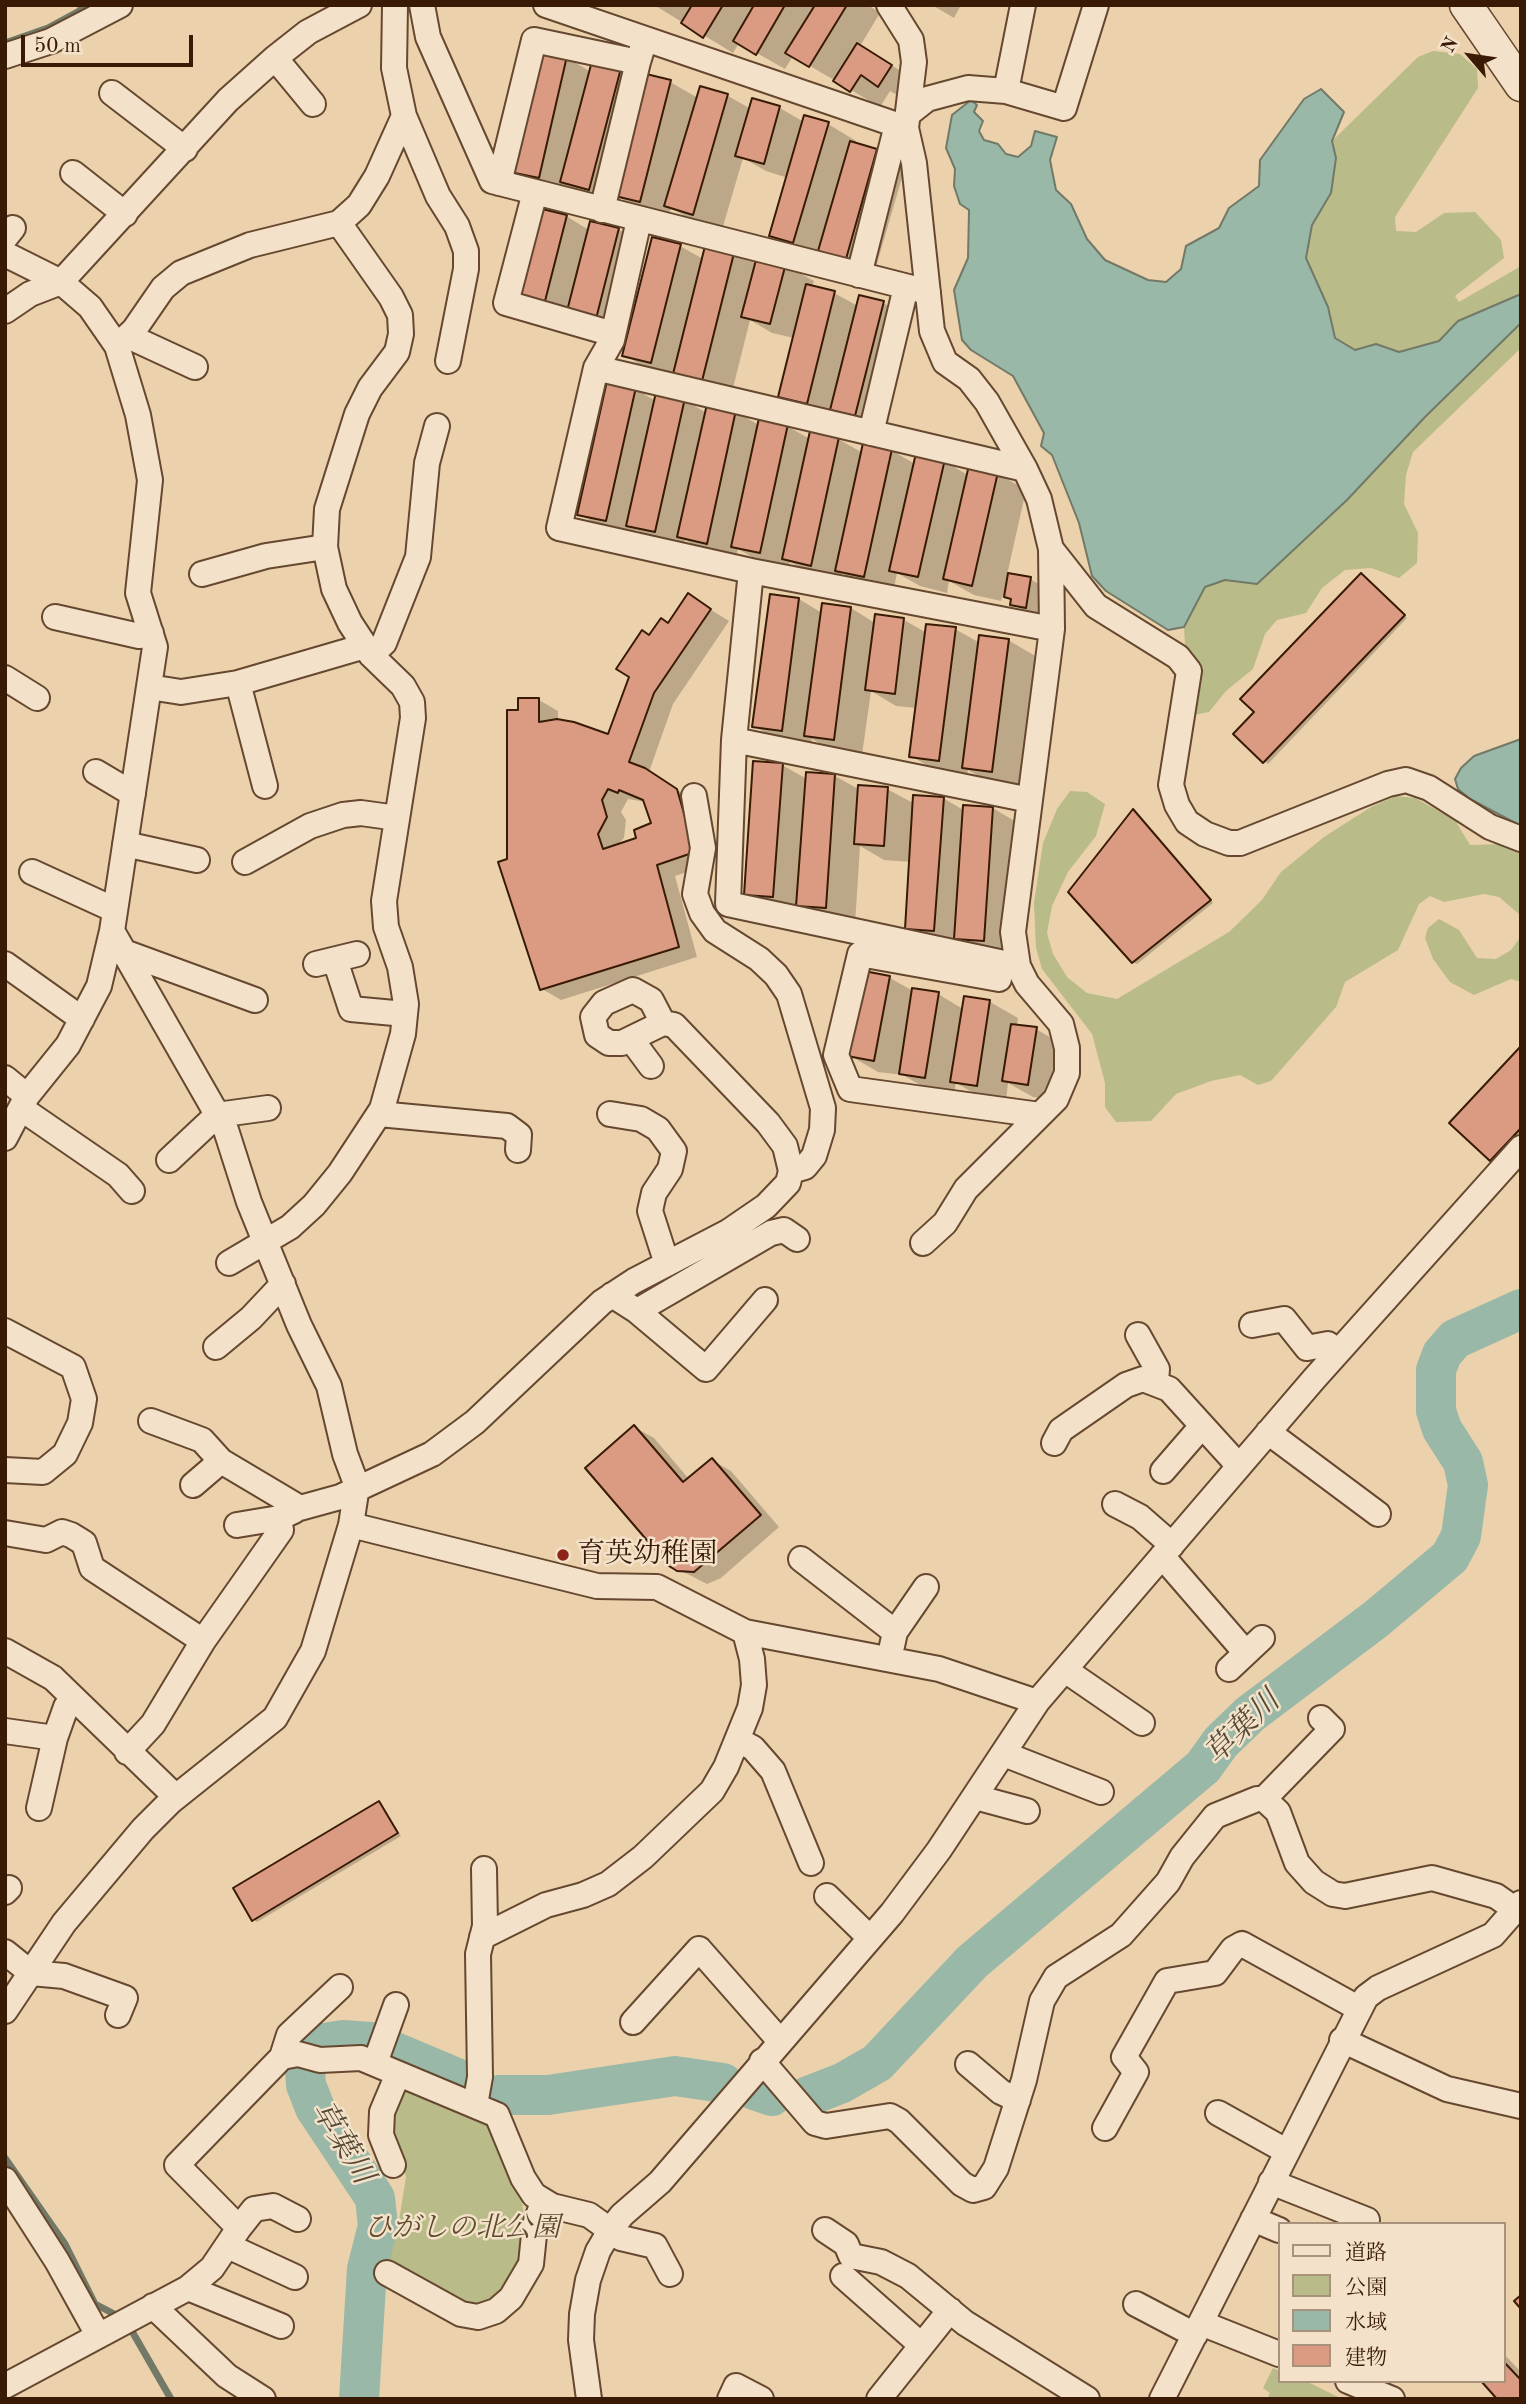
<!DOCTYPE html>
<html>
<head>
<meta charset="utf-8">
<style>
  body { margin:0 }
  #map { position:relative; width:1526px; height:2404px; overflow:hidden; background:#ecd2ac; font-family:"Old Standard TT","Noto Serif JP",serif }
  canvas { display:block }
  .frame { position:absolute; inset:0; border:7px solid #381a05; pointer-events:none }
  .legend { position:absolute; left:1278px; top:2222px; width:228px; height:161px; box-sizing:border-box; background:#f3e2c9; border:2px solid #a8927b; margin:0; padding:9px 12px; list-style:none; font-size:21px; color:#381a05 }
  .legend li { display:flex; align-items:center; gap:14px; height:35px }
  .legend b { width:35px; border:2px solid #a8927b }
  .north { position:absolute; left:1435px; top:21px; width:70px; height:70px; -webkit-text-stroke:5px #f3e2c9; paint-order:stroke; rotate:299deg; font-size:19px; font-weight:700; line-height:28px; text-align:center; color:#381a05 }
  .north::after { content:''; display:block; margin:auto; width:24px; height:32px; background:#381a05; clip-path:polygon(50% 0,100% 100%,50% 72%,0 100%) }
  .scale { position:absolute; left:21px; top:35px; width:172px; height:32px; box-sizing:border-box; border:4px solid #381a05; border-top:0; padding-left:9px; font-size:21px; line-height:24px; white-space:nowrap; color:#381a05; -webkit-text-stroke:5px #f3e2c9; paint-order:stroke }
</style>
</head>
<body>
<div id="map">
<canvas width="1526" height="2404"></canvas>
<div class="frame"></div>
<ul class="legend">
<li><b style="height:9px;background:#f3e2c9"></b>道路</li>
<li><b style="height:19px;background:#b9bb88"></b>公園</li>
<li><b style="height:19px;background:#99b8a8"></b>水域</li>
<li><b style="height:19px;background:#db9b83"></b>建物</li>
</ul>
<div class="north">N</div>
<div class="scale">50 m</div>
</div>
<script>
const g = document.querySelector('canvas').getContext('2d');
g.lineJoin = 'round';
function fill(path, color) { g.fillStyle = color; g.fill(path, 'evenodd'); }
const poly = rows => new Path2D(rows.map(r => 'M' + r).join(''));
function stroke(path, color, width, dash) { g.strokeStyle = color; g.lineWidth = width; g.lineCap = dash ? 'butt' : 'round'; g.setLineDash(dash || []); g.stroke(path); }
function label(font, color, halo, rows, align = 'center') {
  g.font = font + ' "Old Standard TT","Noto Serif JP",serif'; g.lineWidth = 5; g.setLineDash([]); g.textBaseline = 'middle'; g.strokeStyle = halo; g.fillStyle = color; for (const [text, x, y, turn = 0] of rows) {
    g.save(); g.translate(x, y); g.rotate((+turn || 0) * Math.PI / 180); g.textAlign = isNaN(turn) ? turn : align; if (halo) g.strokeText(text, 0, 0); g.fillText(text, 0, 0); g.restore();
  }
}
fill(poly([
  [1433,51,1460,54,1477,69,1478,88,1395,217,1396,231,1416,232,1444,213,1475,212,1501,240,1504,258,1455,296,1459,302,1521,266,1521,294,1458,321,1439,341,1399,352,1376,344,1356,350,1335,338,1328,307,1306,258,1312,225,1331,192,1336,158,1332,141,1418,57],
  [1521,323,1521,348,1413,452,1406,475,1404,504,1418,533,1417,563,1399,578,1371,568,1345,570,1322,588,1306,613,1277,620,1265,634,1253,669,1226,691,1209,712,1189,716,1184,627,1205,587,1225,580,1347,500,1425,417],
  [1070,791,1087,792,1105,804,1096,836,1068,872,1052,906,1047,933,1053,954,1067,977,1087,993,1117,999,1229,932,1262,900,1281,872,1324,837,1371,807,1396,796,1415,798,1455,820,1470,845,1503,844,1521,848,1521,926,1519,914,1499,897,1484,894,1444,902,1430,896,1419,904,1398,950,1345,982,1336,1007,1271,1081,1258,1085,1240,1075,1211,1081,1176,1094,1151,1121,1116,1122,1105,1107,1105,1083,1092,1034,1042,969,1036,948,1034,903,1043,843,1057,809],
  [1439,919,1459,930,1477,958,1496,959,1511,950,1521,936,1521,982,1511,979,1474,995,1450,982,1433,959,1425,938,1428,928],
  [405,2084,495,2120,520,2187,526,2231,518,2270,499,2296,487,2304,465,2305,386,2262,398,2227,406,2177,389,2123],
  [1273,2368,1279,2371,1279,2381,1306,2381,1342,2399,1267,2399,1270,2393,1263,2388]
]), '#b9bb88');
const water = poly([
  [1321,89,1344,112,1332,141,1336,158,1331,193,1312,225,1306,258,1328,307,1335,338,1355,350,1376,344,1399,352,1439,341,1458,321,1521,294,1521,323,1425,417,1347,500,1257,584,1225,580,1205,587,1184,627,1168,630,1106,591,1092,576,1079,523,1052,455,1041,446,1044,433,1038,422,1013,376,971,350,962,340,954,290,968,258,969,210,960,204,954,186,955,169,946,148,952,115,971,100,977,105,974,112,983,121,979,131,984,140,998,144,1006,154,1018,157,1031,146,1035,131,1057,137,1050,160,1056,190,1071,204,1087,239,1105,260,1148,280,1166,282,1181,269,1186,246,1219,228,1229,208,1259,186,1260,160,1304,99,1321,89],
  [1521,739,1521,826,1470,799,1458,789,1455,779,1461,768,1474,756,1521,739]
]);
fill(water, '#99b8a8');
stroke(water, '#727967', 2);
fill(poly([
  [654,5,868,5,880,13,860,46,919,82,907,101,890,91,880,107,793,56,785,69,739,43,733,53],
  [932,5,961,5,954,18],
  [566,57,591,72,620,70,642,82,670,82,698,98,701,88,728,96,751,109,753,100,780,108,804,122,828,124,856,141,855,145,876,151,905,167,874,274,849,267,823,252,822,258,799,252,771,235,788,178,766,171,743,158,722,230,695,222,671,208,668,217,642,210,620,198,618,205,590,198,569,186,567,194,540,187,512,171],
  [566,216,589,230,618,229,647,246,625,334,517,297],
  [680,246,703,259,734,251,757,264,785,265,814,281,812,287,834,293,858,306,883,303,912,320,884,431,861,426,837,412,835,419,808,413,780,396,794,338,772,333,750,320,731,396,653,372,624,355],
  [635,389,656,401,684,400,707,413,736,412,759,425,787,426,810,439,838,439,863,453,891,450,915,464,944,461,968,475,997,473,1026,490,1007,575,1030,579,1059,595,1041,621,1012,604,1013,601,1003,595,1001,601,974,595,949,581,947,593,920,586,897,573,893,593,866,587,842,573,840,581,813,575,790,562,788,568,761,562,738,549,735,559,708,553,685,540,684,547,656,541,636,530,635,537,608,531,579,514],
  [1365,577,1407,618,1268,764,1235,734],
  [689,596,729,621,673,704,649,772,696,802,713,863,675,876,697,957,561,1000,542,989,509,861,520,712,539,700,558,711,558,721,609,736,650,637,669,625],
  [628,799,646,802,653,824,639,839,615,847,624,838,626,820,621,812],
  [799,599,822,613,851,608,875,623,904,620,927,633,955,629,980,643,1008,640,1037,657,1020,787,993,784,968,770,967,776,940,773,911,756,917,708,896,706,871,691,862,755,835,752,812,739,811,746,783,743,754,726],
  [782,765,807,779,835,776,860,790,887,789,915,804,943,798,965,811,993,808,1021,825,1012,956,935,944,906,928,911,862,884,860,860,846,855,924,827,922,802,907,802,913,774,911,745,895],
  [1133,811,1213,903,1137,964,1133,962],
  [865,973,890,978,913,991,938,994,963,1009,990,1002,1018,1018,1017,1026,1036,1029,1065,1046,1057,1100,1033,1097,1008,1083,1006,1101,981,1097,956,1083,954,1093,929,1090,903,1075,878,1072,849,1055],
  [1521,1049,1521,1134,1495,1162,1491,1160],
  [634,1427,654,1438,689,1479,712,1460,731,1471,779,1527,721,1578,707,1584,670,1565],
  [379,1803,401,1836,257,1922,253,1919],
  [1503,2353,1521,2372,1521,2399,1503,2381]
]), '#0003');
stroke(poly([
  [5,43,48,28,83,9,80,5],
  [5,2158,65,2244,95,2304,118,2316],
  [133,2333,171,2399]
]), '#727967', 7);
stroke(poly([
  [754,2090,772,2096],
  [498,2095,548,2095,675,2076,723,2083],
  [806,2097,842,2083,877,2063,972,1962,1203,1767,1221,1742,1250,1714,1376,1619,1450,1557,1461,1536,1468,1485,1463,1462,1442,1429,1436,1411,1436,1370,1442,1354,1455,1339,1521,1309],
  [359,2399,367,2269,378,2226,375,2198,315,2108,306,2085,305,2070,318,2044,343,2040,371,2042,466,2082]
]), '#99b8a8', 40);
const building = poly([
  [692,5,723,5,703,38,681,23,692,5],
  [754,5,785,5,756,55,733,41,754,5],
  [815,5,847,5,809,67,785,53,815,5],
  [857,43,892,65,878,87,861,75,850,92,833,81,857,43],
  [538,49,567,56,539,178,510,172,538,49],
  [592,61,621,68,589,190,560,182,592,61],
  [642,73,671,80,640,202,611,195,642,73],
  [700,86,728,94,693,215,664,206,700,86],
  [752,98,780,106,764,164,735,156,752,98],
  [804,115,829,122,793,243,769,236,804,115],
  [850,141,877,149,846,259,818,251,850,141],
  [538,208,567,215,544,305,515,298,538,208],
  [590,221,619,228,596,319,567,311,590,221],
  [652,237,681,244,651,363,622,356,652,237],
  [706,242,735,249,702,381,673,374,706,242],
  [757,256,786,263,770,324,741,317,757,256],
  [806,284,835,291,807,404,778,397,806,284],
  [859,295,884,301,855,416,830,410,859,295],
  [607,381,636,387,606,521,577,515,607,381],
  [656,392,685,398,655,532,626,526,656,392],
  [707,404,736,410,707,544,677,537,707,404],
  [759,418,788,424,760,553,731,547,759,418],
  [810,431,839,437,811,566,782,559,810,431],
  [863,443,892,449,864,577,835,571,863,443],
  [916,453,945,459,918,577,889,571,916,453],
  [969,465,998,472,972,586,943,579,969,465],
  [1008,573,1031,577,1026,608,1010,605,1011,599,1004,597,1008,573],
  [1361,573,1405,615,1263,763,1233,734,1254,712,1240,699,1361,573],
  [688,593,711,609,654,693,629,762,645,768,677,789,695,852,657,865,679,947,540,990,498,862,507,859,507,710,518,710,518,698,539,698,539,722,557,719,574,722,608,734,629,677,616,669,642,630,649,635,661,618,668,623,688,593],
  [608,789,618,793,619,790,643,800,651,823,634,830,636,838,603,849,598,834,607,817,602,800,608,789],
  [770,594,799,598,782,731,752,727,770,594],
  [822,603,851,607,834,740,804,736,822,603],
  [875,614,904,618,895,694,865,690,875,614],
  [926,624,956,627,939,761,909,757,926,624],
  [979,635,1009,639,992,772,962,768,979,635],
  [753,761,783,763,773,897,744,895,753,761],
  [806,772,835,774,826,908,796,906,806,772],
  [858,785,888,787,884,846,854,844,858,785],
  [913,795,944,797,934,931,905,929,913,795],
  [963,805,993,807,984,941,954,939,963,805],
  [1133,809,1211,900,1132,963,1068,892,1133,809],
  [864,971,890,976,874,1061,847,1056,864,971],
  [912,988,939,992,925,1078,899,1074,912,988],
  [964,996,990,1000,977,1086,950,1082,964,996],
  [1011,1024,1037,1027,1028,1085,1002,1081,1011,1024],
  [1521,1046,1521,1128,1490,1161,1449,1123,1521,1046],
  [634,1425,683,1482,712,1458,761,1515,694,1572,677,1571,669,1566,585,1468,634,1425],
  [379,1801,398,1833,252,1921,233,1888,379,1801],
  [1521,2295,1521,2309,1514,2301,1521,2295],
  [1503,2361,1521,2380,1521,2399,1497,2399,1481,2381,1503,2381,1503,2361]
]);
fill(building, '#db9b83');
stroke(building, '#381a05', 2);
const minor = poly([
  [422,5,428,37,492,181,928,292],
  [546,5,906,128],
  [889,5,911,40,914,62,906,128,914,163,932,331,945,362,969,379,987,402,1025,469,1039,499,1051,549,1052,629,1013,932,1018,966,1027,984,1061,1024,1067,1048,1067,1073,1056,1099,966,1189,945,1223,923,1243],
  [5,56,51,41,120,5],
  [275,58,313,104],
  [1006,91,1023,5],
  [112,93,185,149],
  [908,114,927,99,968,88,1006,91,1064,108,1096,5],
  [404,116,438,196,457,226,466,251,466,269,448,361],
  [73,173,125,214],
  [499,183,534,40,638,62,645,39],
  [535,192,506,303,613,334],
  [602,210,638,62],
  [639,220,612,340,596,368,559,528,751,571,1052,629],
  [5,238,13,228],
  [5,254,61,282,90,307,117,346,138,415,150,480,138,593,155,647,112,931,99,986,68,1045,27,1096,5,1138],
  [859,275,897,125],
  [5,311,30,294,61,282,228,100,275,58,308,32,359,5],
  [128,336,195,367],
  [117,346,134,330,163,288,181,273,250,245,339,223],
  [596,368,1025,469],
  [871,433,906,287],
  [1051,549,1096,606,1178,657,1189,671,1171,785,1177,805,1187,822,1205,834,1229,843,1240,843,1388,784,1406,780,1429,788,1490,827,1521,839],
  [751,571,734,740,728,904,1018,966],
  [202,574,266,556,325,547],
  [55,617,139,636,151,633],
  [371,655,384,643,418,557,427,463,437,426],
  [5,678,37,698],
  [238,683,265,786],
  [149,687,181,692,238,683,365,646],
  [734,740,1030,800],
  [96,772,133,794],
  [694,796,703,848,695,894,702,913,715,931,759,959,776,975,789,994,823,1108,822,1130,814,1156,805,1167,791,1171],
  [125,844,197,860],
  [245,862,310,826,343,815,361,813,397,818],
  [32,872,115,910],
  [124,952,255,1000],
  [335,960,351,1009,405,1014],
  [5,964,82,1019],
  [316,964,357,954],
  [999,979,860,954,836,1055,850,1089,1040,1115],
  [631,1039,651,1066],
  [5,1078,27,1096],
  [22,1109,118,1175,132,1191],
  [379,1114,507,1126,519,1135,518,1150],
  [610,1114,641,1119,658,1129,674,1151,670,1169,654,1193,650,1211,667,1264],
  [169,1160,217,1115,268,1108],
  [229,1263,290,1227,314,1205,340,1173,382,1109,403,1034,406,1004,400,967,386,927,384,901,413,718,412,702,403,686,371,655,350,623,334,589,325,547,327,509,357,414,370,388,397,352,401,334,400,315,391,297,339,223,359,205,377,176,404,116,394,68,395,5],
  [612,1295,637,1311,706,1369,765,1300],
  [637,1311,771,1233,784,1230,797,1239],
  [1252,1325,1284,1319,1307,1348,1328,1344,1338,1352],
  [5,1331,73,1367,84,1399,80,1423,65,1454,43,1472,5,1470],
  [1138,1335,1157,1369,1156,1381],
  [216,1347,251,1318,283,1284],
  [151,1421,202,1440,221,1461,300,1508,340,1497,432,1454,475,1422,602,1302,634,1281,728,1232,766,1206,788,1183,791,1171,785,1146,768,1123,674,1025,663,1023,622,1043,609,1043,597,1035,593,1017,604,1003,633,990,651,1000,663,1023],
  [1268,1432,1378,1514],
  [1054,1443,1061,1430,1126,1385,1143,1379,1169,1389,1239,1466],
  [1163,1471,1202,1426],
  [193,1485,221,1461],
  [1115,1504,1140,1517,1172,1545],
  [237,1525,279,1518,294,1511],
  [351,1525,597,1586,657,1587,745,1632,939,1669,1037,1702],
  [5,1533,46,1540,62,1532,71,1535,84,1543,92,1568,203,1641],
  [1162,1556,1246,1653],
  [801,1559,895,1632],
  [892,1646,895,1632,926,1587],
  [5,1651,53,1678,176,1797],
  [1229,1669,1262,1638],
  [1065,1670,1142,1723],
  [5,1731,55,1738],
  [738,1740,753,1748,773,1771,811,1863],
  [127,1752,153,1724,203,1641,281,1530,279,1518],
  [1004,1754,1101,1792],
  [975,1797,1027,1811],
  [1264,1799,1332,1729,1321,1718],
  [39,1808,55,1738,66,1707,72,1699],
  [5,1892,9,1888],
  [827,1896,870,1938],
  [482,1937,546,1905,583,1895,608,1884,643,1857,712,1791,726,1767,750,1708,754,1685,752,1659,745,1632],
  [5,1952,31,1973,64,1976,125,1998,118,2015],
  [5,2011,64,1923,143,1829,171,1801,275,1718,313,1651,351,1525,357,1486,345,1454,329,1386,299,1325,249,1202,226,1130,112,931],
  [633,2022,699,1949,780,2041],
  [1342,2040,1447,2089,1521,2106],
  [282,2057,289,2035,340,1987],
  [762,2061,815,2123,826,2126,890,2116,899,2121,962,2184,973,2190,984,2187,996,2168,1024,2080,1042,2001,1056,1977,1121,1935,1168,1882,1182,1857,1215,1816,1257,1799,1264,1799,1278,1812,1297,1863,1314,1882,1333,1894,1345,1896,1432,1878,1496,1896,1516,1910],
  [375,2063,396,2005],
  [968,2064,1001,2092,1018,2100],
  [475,2105,480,2077,478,1954,485,1926,484,1869],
  [1218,2113,1286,2151],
  [1105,2128,1136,2072,1124,2057,1167,1981,1215,1973,1233,1949,1242,1944,1358,2008],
  [393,2165,381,2135,382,2112,398,2074],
  [5,2180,57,2261,98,2335],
  [1271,2182,1367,2220],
  [1253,2219,1279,2230],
  [239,2228,254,2209,273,2206,298,2219],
  [825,2230,846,2244,851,2256,881,2262,908,2276,965,2323,1087,2399],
  [228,2246,295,2277],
  [387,2273,461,2314,478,2317,496,2311,511,2298,531,2264,535,2225,543,2202],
  [843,2276,920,2344],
  [188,2288,281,2326],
  [1136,2304,1195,2335],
  [153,2306,227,2376,263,2399],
  [1201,2323,1279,2354],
  [1348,2381,1392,2399],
  [5,2386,188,2288,212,2268,239,2228,177,2165,282,2057,298,2054,320,2060,361,2058,497,2115,523,2178,534,2195,552,2206,589,2215,621,2238,655,2246,670,2274],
  [589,2399,581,2340,582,2314,588,2280,598,2251,611,2229,622,2215,660,2182,892,1913,939,1850,1037,1702,1314,1379,1521,1148],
  [730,2399,736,2386,761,2399],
  [879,2399,950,2310],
  [1162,2399,1366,1997,1378,1988,1493,1935,1521,1903]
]);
const tertiary = poly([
  [1466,5,1521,85]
]);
stroke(minor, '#65482f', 28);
stroke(tertiary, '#65482f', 35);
stroke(minor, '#f3e2c9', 24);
stroke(tertiary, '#f3e2c9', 32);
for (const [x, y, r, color] of [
  [563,1555,7,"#8f2418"]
]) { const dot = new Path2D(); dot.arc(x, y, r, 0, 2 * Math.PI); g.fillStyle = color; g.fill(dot); stroke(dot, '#f3e2c9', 2.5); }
label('28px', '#381a05', '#f3e2c9', [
  ["育英幼稚園",577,1555]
], 'left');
label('italic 28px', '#5f4a2c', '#f3e2c9', [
  ["ひがしの北公園",462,2229]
]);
label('italic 30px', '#554936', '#f3e2c9', [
  ["草葉川",1243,1728,-44],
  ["草葉川",342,2143,59]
]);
</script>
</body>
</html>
